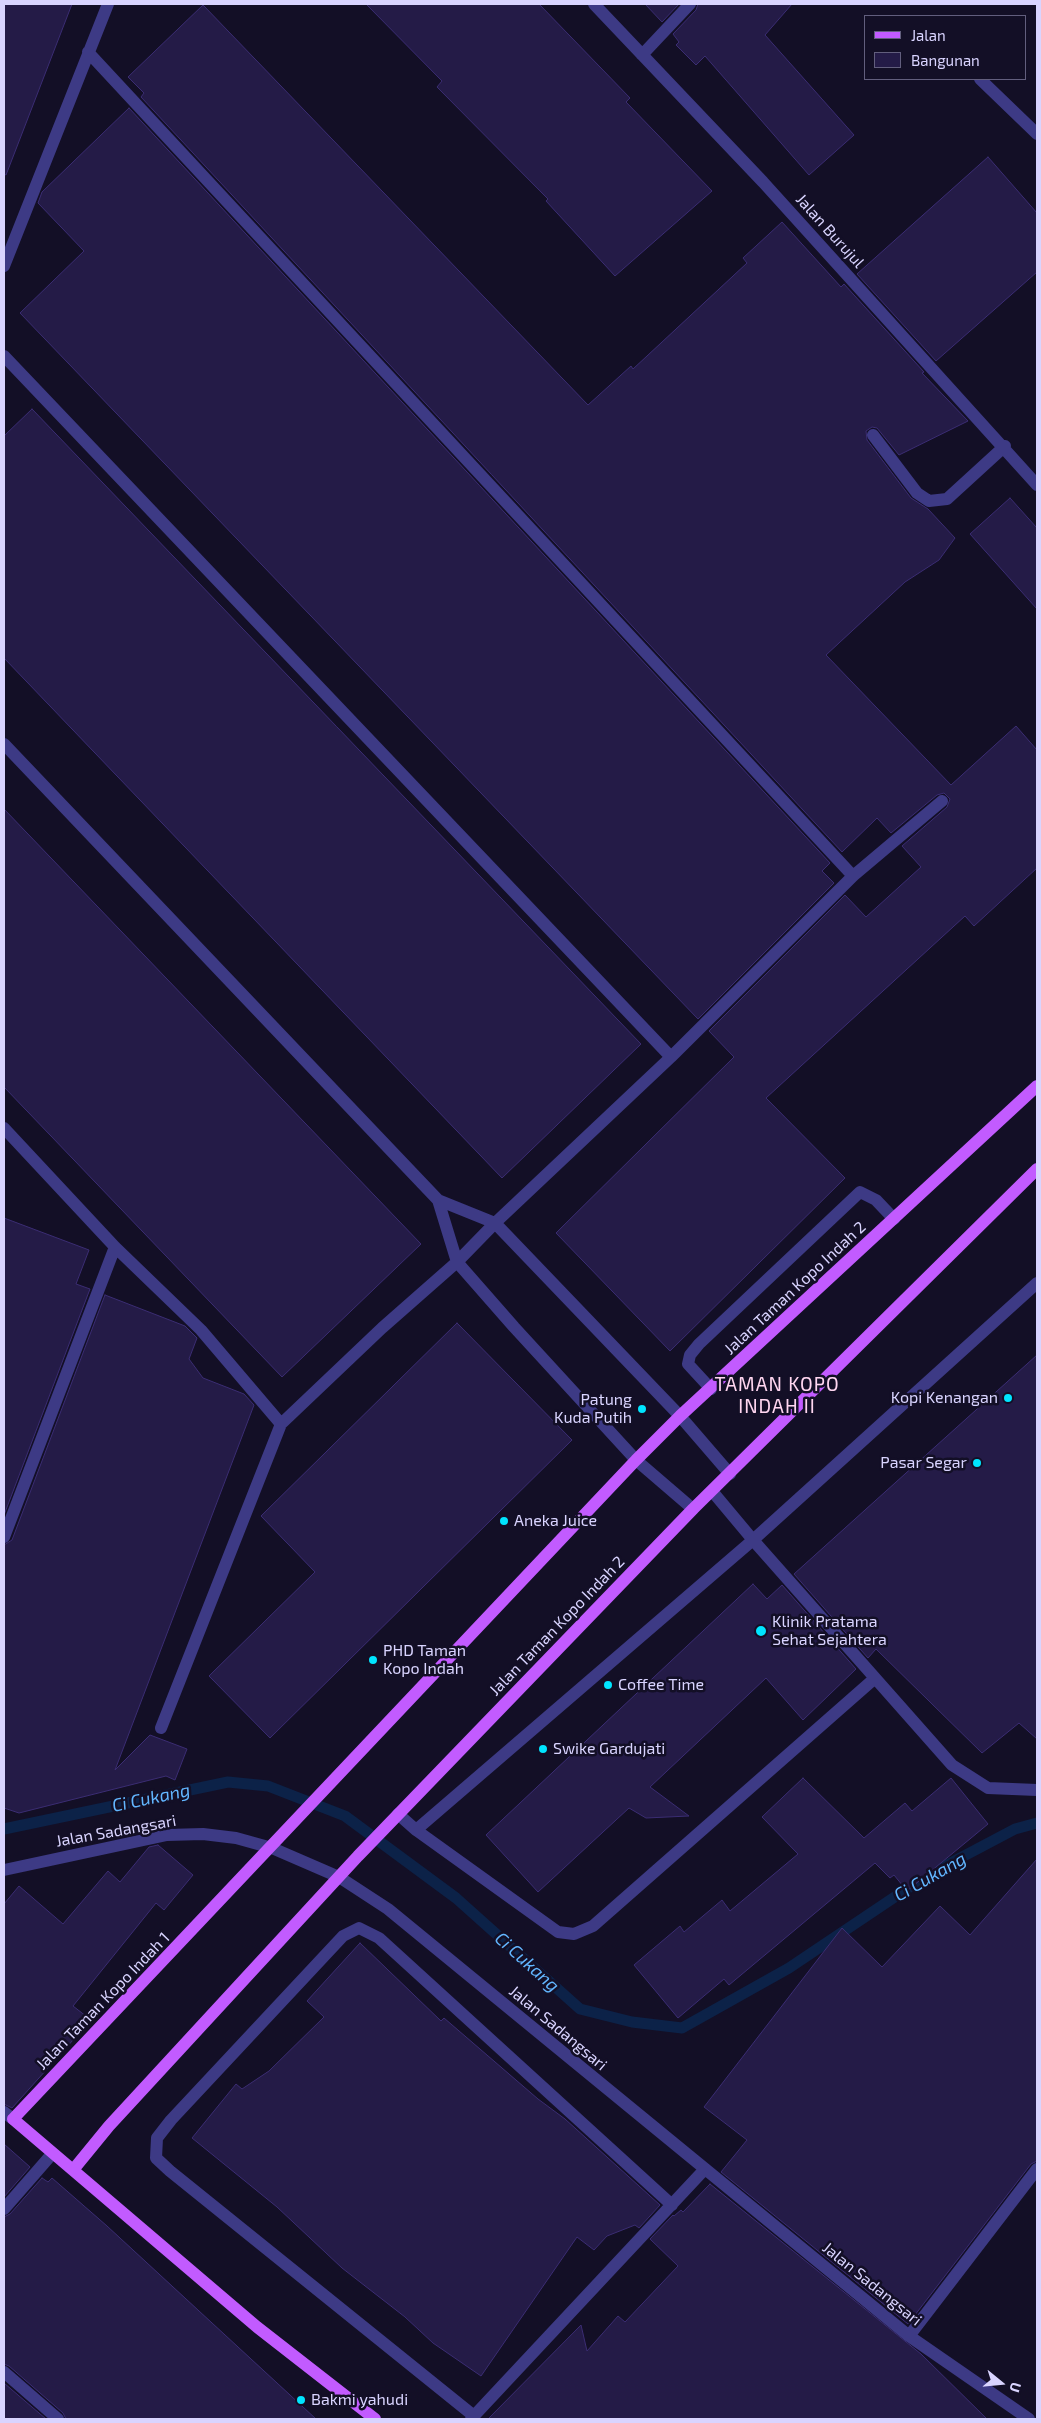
<!DOCTYPE html>
<html>
<head>
<meta charset="utf-8">
<style>
  body { margin:0 }
  #map { position:relative; width:1041px; height:2423px; overflow:hidden; background:#130f26; font-family:"Exo 2",sans-serif }
  canvas { display:block }
  .frame { position:absolute; inset:0; border:5px solid #d9d4ff; pointer-events:none }
  .legend { position:absolute; left:864px; top:15px; width:162px; height:65px; box-sizing:border-box; background:#130f26; border:1px solid #625e7d; margin:0; padding:6px 9px; list-style:none; font-size:15px; color:#d9d4ff }
  .legend li { display:flex; align-items:center; gap:10px; height:25px }
  .legend b { width:25px; border:1px solid #625e7d }
  .north { position:absolute; left:976px; top:2358px; width:50px; height:50px; -webkit-text-stroke:4px #130f26; paint-order:stroke; rotate:107deg; font-size:14px; font-weight:700; line-height:20px; text-align:center; color:#d9d4ff }
  .north::after { content:''; display:block; margin:auto; width:18px; height:22px; background:#d9d4ff; clip-path:polygon(50% 0,100% 100%,50% 72%,0 100%) }
</style>
</head>
<body>
<div id="map">
<canvas width="1041" height="2423"></canvas>
<div class="frame"></div>
<ul class="legend">
<li><b style="height:6px;background:#c25bff"></b>Jalan</li>
<li><b style="height:14px;background:#241b47"></b>Bangunan</li>
</ul>
<div class="north">U</div>
</div>
<script>
const g = document.querySelector('canvas').getContext('2d');
g.lineJoin = 'round';
const poly = rows => new Path2D(rows.map(r => 'M' + r).join(''));
function stroke(path, color, width, dash) { g.strokeStyle = color; g.lineWidth = width; g.lineCap = dash ? 'butt' : 'round'; g.setLineDash(dash || []); g.stroke(path); }
function fill(path, color) { g.fillStyle = color; g.fill(path, 'evenodd'); }
function label(font, color, halo, rows, align = 'center') {
  g.font = font + ' "Exo 2",sans-serif'; g.lineWidth = 5; g.setLineDash([]); g.textBaseline = 'middle'; g.strokeStyle = halo; g.fillStyle = color; for (const [text, x, y, turn = 0] of rows) {
    g.save(); g.translate(x, y); g.rotate((+turn || 0) * Math.PI / 180); g.textAlign = isNaN(turn) ? turn : align; if (halo) g.strokeText(text, 0, 0); g.fillText(text, 0, 0); g.restore();
  }
}
stroke(poly([
  [4,1829,228,1782,268,1786,345,1816,456,1898,580,2009,632,2022,682,2028,789,1968,926,1876,1015,1829,1037,1823]
]), '#0c2248', 11);
const building = poly([
  [4,4,72,4,6,175,4,174,4,4],
  [366,4,539,4,630,98,626,102,712,191,615,276,546,201,548,199,437,87,442,81,366,4],
  [645,4,679,4,662,22,645,4],
  [698,4,792,4,765,35,854,135,809,175,705,56,696,65,676,45,679,42,673,34,696,10,698,4],
  [203,5,588,405,631,366,633,369,747,263,743,258,782,222,841,287,844,284,924,372,922,373,968,421,899,455,877,428,872,427,866,431,867,440,911,498,928,509,955,538,939,560,905,582,826,655,951,785,1016,726,1037,750,1037,868,974,926,965,916,766,1098,845,1178,670,1351,556,1233,734,1057,709,1031,845,895,866,917,921,867,902,846,947,807,950,799,944,793,937,795,891,833,877,818,842,852,141,97,144,93,128,77,203,5],
  [129,108,830,863,822,871,834,883,698,1019,20,313,84,251,38,203,42,192,129,108],
  [988,157,1037,213,1037,272,936,361,857,274,988,157],
  [32,409,641,1044,502,1178,4,658,4,436,32,409],
  [1010,498,1037,528,1037,609,970,534,1010,498],
  [4,809,421,1244,282,1377,4,1087,4,809],
  [4,1218,89,1250,76,1284,90,1289,4,1515,4,1218],
  [105,1295,185,1326,197,1338,189,1359,203,1378,244,1394,254,1405,115,1770,150,1735,187,1749,175,1780,166,1776,19,1813,4,1808,4,1545,12,1540,105,1295],
  [457,1323,572,1440,270,1738,209,1676,315,1572,261,1516,457,1323],
  [1037,1355,1037,1739,1019,1723,982,1753,876,1649,868,1658,794,1574,1037,1355],
  [753,1584,767,1599,782,1585,856,1669,803,1720,766,1678,650,1787,689,1816,646,1818,629,1808,538,1892,486,1835,753,1584],
  [803,1778,864,1838,905,1803,912,1811,951,1778,988,1824,907,1891,894,1875,890,1878,875,1863,729,1985,724,1979,678,2018,634,1965,680,1926,684,1932,722,1900,730,1911,798,1854,762,1817,803,1778],
  [158,1845,193,1875,164,1910,156,1903,73,2006,91,2020,12,2108,4,2104,4,1904,19,1886,63,1924,108,1871,120,1882,149,1847,158,1845],
  [1037,1859,1037,2161,1031,2164,908,2324,721,2172,747,2140,704,2107,842,1928,882,1967,940,1906,970,1935,1037,1859],
  [360,1943,441,2021,444,2018,538,2099,565,2119,660,2205,639,2228,635,2225,607,2236,594,2250,577,2237,481,2376,433,2343,405,2317,342,2268,277,2207,192,2138,236,2084,242,2089,269,2071,324,2017,307,2001,360,1943],
  [4,2144,30,2167,4,2197,4,2144],
  [42,2178,48,2182,52,2178,107,2226,316,2419,66,2419,63,2413,9,2366,4,2364,4,2217,10,2214,42,2178],
  [710,2184,921,2354,987,2419,488,2419,581,2325,587,2351,618,2316,625,2322,678,2266,650,2239,673,2215,674,2216,681,2210,683,2212,710,2184],
  [4,2383,46,2419,4,2419,4,2383]
]);
fill(building, '#241b47');
stroke(building, '#3b2d73', 1);
stroke(poly([
  [594,4,763,182,1037,485],
  [88,52,853,876],
  [642,55,690,4],
  [980,79,1037,134],
  [4,266,108,4],
  [4,356,671,1057],
  [873,435,917,493,929,501,947,499,1005,446],
  [4,744,438,1200,495,1223,680,1416,730,1474],
  [4,1128,115,1247,201,1330,281,1424],
  [438,1200,457,1262,514,1327,636,1460,693,1509],
  [711,1389,688,1364,690,1355,699,1344,860,1192,876,1200,894,1219],
  [712,1491,753,1540,1037,1283],
  [4,1537,115,1247],
  [161,1728,281,1424,382,1328,457,1262,495,1223,671,1057,853,876,942,801],
  [398,1814,416,1830,558,1932,574,1934,593,1926,874,1679],
  [416,1830,753,1540,952,1765,988,1788,1037,1790],
  [4,1870,167,1835,203,1834,236,1838,272,1848,339,1877,388,1909,909,2336,1029,2419],
  [4,2112,13,2119],
  [4,2209,52,2154],
  [909,2336,1037,2169],
  [4,2372,58,2419],
  [474,2416,170,2171,156,2158,157,2138,171,2120,343,1936,359,1928,379,1938,672,2205],
  [471,2419,704,2170]
]), '#3d3a85', 12);
stroke(poly([
  [73,2170,109,2126,358,1856,693,1509,1037,1169],
  [375,2419,257,2327,13,2119,636,1460,680,1416,1037,1086]
]), '#c25bff', 12);
for (const [x, y, r, color] of [
  [1008,1398,5,"#00e5ff"],
  [642,1409,5,"#00e5ff"],
  [977,1463,5,"#00e5ff"],
  [504,1521,5,"#00e5ff"],
  [761,1631,6,"#00e5ff"],
  [373,1660,5,"#00e5ff"],
  [608,1685,5,"#00e5ff"],
  [543,1749,5,"#00e5ff"],
  [301,2400,5,"#00e5ff"]
]) { const dot = new Path2D(); dot.arc(x, y, r, 0, 2 * Math.PI); g.fillStyle = color; g.fill(dot); stroke(dot, '#130f26', 2); }
label('16px', '#d9d4ff', '#130f26', [
  ["Jalan Burujul",830,231,48],
  ["Jalan Taman Kopo Indah 2",795,1288,-43],
  ["Jalan Taman Kopo Indah 2",557,1626,-46],
  ["Jalan Sadangsari",116,1831,-10],
  ["Jalan Taman Kopo Indah 1",103,2001,-46],
  ["Jalan Sadangsari",558,2028,40],
  ["Jalan Sadangsari",872,2284,39]
]);
label('16px', '#d9d4ff', '#130f26', [
  ["Kopi Kenangan",998,1398,"right"],
  ["Patung",632,1400,"right"],
  ["Kuda Putih",632,1418,"right"],
  ["Pasar Segar",967,1463,"right"],
  ["Aneka Juice",514,1521],
  ["Klinik Pratama",772,1622],
  ["Sehat Sejahtera",772,1640],
  ["PHD Taman",383,1651],
  ["Kopo Indah",383,1669],
  ["Coffee Time",618,1685],
  ["Swike Gardujati",553,1749],
  ["Bakmi yahudi",311,2400]
], 'left');
label('italic 18px', '#62b6ff', '#130f26', [
  ["Ci Cukang",151,1798,-12],
  ["Ci Cukang",930,1877,-30],
  ["Ci Cukang",527,1962,42]
]);
g.letterSpacing = '1px';
label('19px', '#ffd6f0', '#130f26', [
  ["TAMAN KOPO",777,1385],
  ["INDAH II",777,1407]
]);
g.letterSpacing = '0px';
</script>
</body>
</html>
